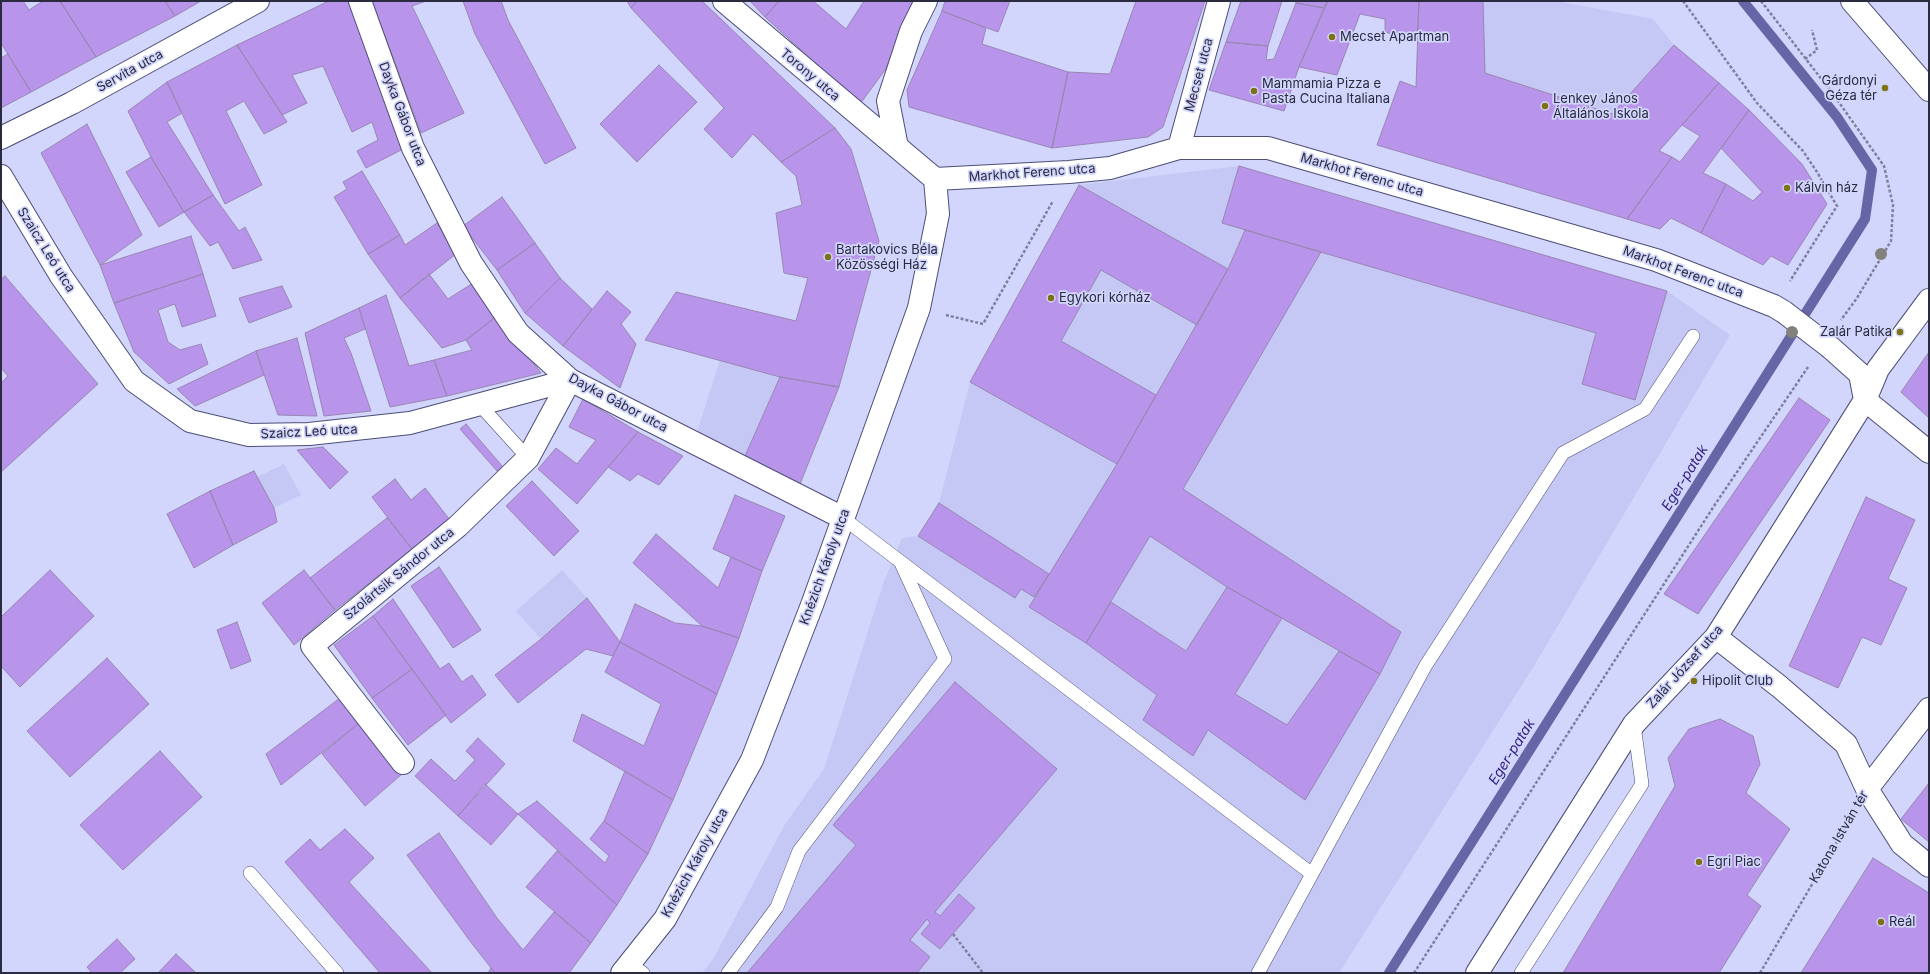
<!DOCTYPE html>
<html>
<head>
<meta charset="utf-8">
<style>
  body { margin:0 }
  #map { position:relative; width:1930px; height:974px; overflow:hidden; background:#d2d5fc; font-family:Inter,sans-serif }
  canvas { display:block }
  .frame { position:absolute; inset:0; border:2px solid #2a2b3e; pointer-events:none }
</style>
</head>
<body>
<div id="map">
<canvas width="1930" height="974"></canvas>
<div class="frame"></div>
</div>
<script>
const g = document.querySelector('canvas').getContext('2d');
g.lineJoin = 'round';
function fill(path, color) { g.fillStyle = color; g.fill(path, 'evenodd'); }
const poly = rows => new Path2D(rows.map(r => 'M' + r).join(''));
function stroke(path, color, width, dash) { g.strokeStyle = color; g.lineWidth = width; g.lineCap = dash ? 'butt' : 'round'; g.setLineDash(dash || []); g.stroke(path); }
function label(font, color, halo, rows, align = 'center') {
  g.font = font + ' Inter,sans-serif'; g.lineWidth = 3.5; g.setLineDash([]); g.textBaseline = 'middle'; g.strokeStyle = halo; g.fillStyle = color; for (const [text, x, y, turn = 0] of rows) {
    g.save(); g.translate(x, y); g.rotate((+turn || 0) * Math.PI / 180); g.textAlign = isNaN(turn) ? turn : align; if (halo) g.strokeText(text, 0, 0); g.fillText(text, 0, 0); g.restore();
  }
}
fill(poly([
  [1419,1,1555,1,1653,19,1674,45,1719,83,1660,150,1672,157,1627,219,1377,145,1400,81,1416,87],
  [1239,166,1667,291,1730,335,1534,666,1339,973,702,973,713,959,784,826,824,769,883,584,902,538,918,536,939,503,970,382,1079,185],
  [720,360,780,377,745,456,697,432],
  [284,464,301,495,274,508,257,477],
  [562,570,587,598,541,639,516,611]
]), '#c5c8f4');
stroke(poly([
  [1389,973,1865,219,1872,170,1837,117,1743,1]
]), '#6666a7', 10);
const building = poly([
  [1,1,23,1,29,10,43,1,60,1,96,57,31,92,1,43,1,1],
  [60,1,165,1,175,16,96,57,60,1],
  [165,1,201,1,175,16,165,1],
  [329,1,350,1,405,148,366,168,357,151,378,140,372,122,352,132,323,66,292,75,307,103,282,115,237,45,329,1],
  [372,1,426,1,412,6,464,113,421,133,372,1],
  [463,1,501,1,508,20,576,148,545,164,475,34,463,1],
  [627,1,637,1,631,8,627,1],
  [637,1,702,1,835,128,781,162,753,134,732,158,704,129,724,108,631,8,637,1],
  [750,1,779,1,765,17,750,1],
  [779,1,813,1,846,29,864,1,915,1,885,70,860,104,765,17,779,1],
  [945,1,1010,1,998,32,942,11,945,1],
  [1136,1,1205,1,1163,127,1148,137,1052,148,1068,72,1110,74,1136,1],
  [1241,1,1282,1,1268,46,1226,42,1241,1],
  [1296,1,1327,1,1324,8,1296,3,1296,1],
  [1328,1,1419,1,1417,41,1385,32,1385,19,1360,14,1337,75,1299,67,1328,1],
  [1419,1,1483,1,1485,73,1612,114,1674,45,1719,83,1659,151,1672,157,1627,219,1377,145,1400,81,1416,87,1419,1],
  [1296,3,1324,8,1299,67,1284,111,1209,90,1226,42,1268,46,1266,60,1274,59,1296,3],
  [942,11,986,28,982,44,1068,72,1052,148,909,107,907,90,942,11],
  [237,45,287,122,264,134,244,101,226,111,262,185,225,204,167,82,237,45],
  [8,54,31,92,1,108,1,58,8,54],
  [659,65,697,102,637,162,600,124,659,65],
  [167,82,182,113,167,122,213,195,184,212,151,157,128,111,167,82],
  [1719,83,1749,110,1703,173,1726,184,1701,233,1671,218,1660,229,1627,219,1672,157,1680,162,1700,136,1682,125,1719,83],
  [1749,110,1802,164,1827,204,1788,265,1771,256,1763,265,1701,233,1726,184,1753,201,1762,192,1721,148,1749,110],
  [87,124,142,235,100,265,41,153,87,124],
  [835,128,851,149,879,241,839,387,780,377,645,340,676,292,796,321,808,278,784,273,776,213,802,205,796,176,781,162,835,128],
  [151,157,184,212,159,227,126,172,151,157],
  [1239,166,1667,291,1635,400,1582,384,1596,333,1222,223,1239,166],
  [362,171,400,235,368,254,334,197,347,189,343,182,362,171],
  [1079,185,1228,269,1197,325,1101,270,1061,341,1156,395,1117,464,970,382,1079,185],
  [213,195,239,231,245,227,262,260,233,269,218,242,210,246,184,212,213,195],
  [502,197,535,243,497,270,463,226,502,197],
  [437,223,456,254,400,298,368,254,400,235,405,245,437,223],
  [1245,230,1321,252,1183,489,1401,632,1380,674,1227,587,1150,536,1086,643,1029,607,1117,464,1228,269,1245,230],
  [191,236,203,274,114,303,100,265,191,236],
  [535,243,560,278,525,313,497,270,535,243],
  [203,274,216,316,182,327,175,304,158,310,168,342,180,350,201,344,208,364,169,384,134,352,114,303,203,274],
  [429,274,448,299,473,283,497,316,466,340,442,348,400,298,429,274],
  [5,276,98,384,1,472,1,383,8,376,1,368,1,279,5,276],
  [560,278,592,309,563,346,525,313,560,278],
  [282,286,292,307,249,323,239,298,282,286],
  [607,291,631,312,621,324,636,344,620,388,563,346,607,291],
  [386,295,409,366,434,360,447,396,390,407,359,308,386,295],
  [359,308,365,329,344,338,351,353,371,411,324,416,305,333,359,308],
  [497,316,541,373,447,396,434,360,472,350,466,340,497,316],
  [297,338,317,416,278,415,256,351,297,338],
  [256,351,264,375,195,406,177,389,256,351],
  [1929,352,1929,418,1901,392,1929,352],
  [780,377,839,387,800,484,745,456,780,377],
  [1799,398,1830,420,1698,614,1664,594,1799,398],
  [583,399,638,432,577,504,538,469,556,448,577,464,596,440,569,427,583,399],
  [466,424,503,467,497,471,460,429,466,424],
  [638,432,683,456,659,485,638,474,630,481,608,467,638,432],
  [323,447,348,472,330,489,297,450,323,447],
  [254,471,274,508,277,522,233,545,210,491,254,471],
  [395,479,411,500,425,488,450,520,412,549,372,497,395,479],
  [532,481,579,531,554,556,506,506,532,481],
  [210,491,233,545,194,568,167,514,210,491],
  [735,495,785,516,762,571,713,549,735,495],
  [1866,497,1915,520,1888,579,1907,588,1881,645,1862,637,1838,688,1789,666,1866,497],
  [939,503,1049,574,1034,597,1021,589,1015,598,918,536,939,503],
  [387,518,412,549,335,610,310,578,387,518],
  [656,534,718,588,731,557,762,571,739,638,702,626,633,563,656,534],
  [439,567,481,630,453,648,411,586,439,567],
  [50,570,94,616,20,687,1,666,1,617,50,570],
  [304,570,335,610,294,645,262,603,304,570],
  [1227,587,1282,618,1235,694,1287,725,1339,651,1380,674,1305,800,1208,730,1193,756,1143,720,1157,695,1086,643,1111,602,1186,651,1227,587],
  [587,598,620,642,613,656,586,649,518,703,495,675,541,639,587,598],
  [393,599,440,669,449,663,462,682,472,675,486,695,451,723,373,616,393,599],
  [635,604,675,623,702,626,739,638,717,694,620,642,635,604],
  [373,616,412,669,372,698,334,645,373,616],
  [237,622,251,661,231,669,217,630,237,622],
  [620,642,717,694,673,800,573,741,582,714,644,746,661,704,605,672,620,642],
  [107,658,149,704,70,777,27,731,107,658],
  [412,669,446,715,408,745,372,698,412,669],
  [955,682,1057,769,935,912,940,916,959,894,975,908,940,949,921,934,930,923,927,919,910,940,930,957,917,973,747,973,856,845,833,825,955,682],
  [340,698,359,723,281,785,266,754,340,698],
  [1720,719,1753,736,1760,764,1746,793,1790,829,1747,895,1761,906,1719,973,1563,973,1675,786,1668,758,1689,729,1720,719],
  [359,723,402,774,365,806,322,754,359,723],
  [478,738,505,764,458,816,415,776,431,759,455,781,475,760,466,751,478,738],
  [160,751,202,797,123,870,80,825,160,751],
  [625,771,673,800,648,854,604,821,625,771],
  [1929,783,1929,842,1901,819,1929,783],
  [485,784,518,814,491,845,458,816,485,784],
  [537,801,605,863,609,856,590,839,604,821,648,854,617,905,518,814,537,801],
  [345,829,374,858,349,882,432,973,380,973,285,862,310,839,320,850,345,829],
  [439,833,497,918,523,950,554,912,591,943,569,973,495,973,470,941,407,855,439,833],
  [557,851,617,905,591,943,526,887,557,851],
  [1873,858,1929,893,1929,973,1801,973,1873,858],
  [117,939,135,959,120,973,92,973,87,967,117,939],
  [176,954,196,973,158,973,176,954],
  [491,968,495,973,488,973,491,968]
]);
fill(building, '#b894ea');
stroke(building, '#9887b3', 1);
const lane = poly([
  [479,404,528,458],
  [843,518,1312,874],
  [250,873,337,973],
  [630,964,643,973],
  [728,973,777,907,799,851,945,659,901,563],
  [1258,973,1426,665,1563,453,1645,409,1693,336],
  [1521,973,1642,784,1634,725]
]);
const street = poly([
  [360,1,413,148,471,263,518,333,570,380,843,518],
  [1852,1,1929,90],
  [1,138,72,103,258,1],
  [897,147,888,101,911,31,926,1],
  [1179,148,1219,1],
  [1,176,61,276,134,381,190,421,249,435,309,434,410,423,570,380],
  [935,179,1069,172,1110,168,1179,148,1268,148,1656,260,1774,306,1784,312],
  [1831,348,1860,374,1865,400],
  [1865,400,1929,452],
  [1716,637,1780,687,1846,744,1867,789,1902,844,1929,866],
  [403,763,312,646,458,526,528,458,570,380],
  [1867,789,1929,709],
  [622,973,665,919,752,760,812,605,919,308,938,214,935,179,724,1],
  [1477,973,1634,724,1716,637,1865,400,1878,369,1929,300]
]);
stroke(lane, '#4d4e77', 14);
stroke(street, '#4d4e77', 24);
stroke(poly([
  [1683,1,1757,103,1803,151,1817,172,1837,206,1790,281],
  [1761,1,1833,94,1884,166,1893,205,1891,241,1857,298,1841,320],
  [1805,59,1817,50,1812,30],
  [946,315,983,324,1053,201],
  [953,934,983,973],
  [1414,973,1714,506,1808,367],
  [1760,973,1851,818]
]), '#7e809d', 2.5, [3, 2]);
stroke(lane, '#fff', 13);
stroke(street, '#fff', 22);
const streetBridge = poly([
  [1784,312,1831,348]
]);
stroke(streetBridge, '#4d4e77', 24, []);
stroke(streetBridge, '#fff', 22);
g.fillStyle = '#83817b';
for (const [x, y] of [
  [1881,254],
  [1792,332]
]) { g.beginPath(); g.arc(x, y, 6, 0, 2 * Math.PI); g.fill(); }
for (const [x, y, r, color] of [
  [1332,37,4,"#7d7314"],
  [1885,88,4,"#7d7314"],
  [1254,91,4,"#7d7314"],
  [1545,106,4,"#7d7314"],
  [1787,188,4,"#7d7314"],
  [828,257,4,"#7d7314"],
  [1051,298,4,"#7d7314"],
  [1900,332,4,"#7d7314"],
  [1694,681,4,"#7d7314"],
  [1699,862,4,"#7d7314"],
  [1881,922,4,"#7d7314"]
]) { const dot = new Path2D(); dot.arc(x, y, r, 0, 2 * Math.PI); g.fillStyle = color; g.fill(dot); stroke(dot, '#d2d5fc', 1.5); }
label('13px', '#2a2b3e', '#d2d5fc', [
  ["Mecset Apartman",1340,37],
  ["Gárdonyi",1877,81,"right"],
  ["Géza tér",1877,96,"right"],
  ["Mammamia Pizza e",1262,84],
  ["Pasta Cucina Italiana",1262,99],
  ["Lenkey János",1553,99],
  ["Általános Iskola",1553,114],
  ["Kálvin ház",1795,188],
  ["Bartakovics Béla",836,250],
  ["Közösségi Ház",836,265],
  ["Egykori kórház",1059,298],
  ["Zalár Patika",1892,332,"right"],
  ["Hipolit Club",1702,681],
  ["Egri Piac",1707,862],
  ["Reál",1889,922]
], 'left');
label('13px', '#2a2b3e', '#d2d5fc', [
  ["Servita utca",130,71,-29],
  ["Torony utca",810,75,40],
  ["Mecset utca",1199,75,-75],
  ["Dayka Gábor utca",402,114,69],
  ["Markhot Ferenc utca",1032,173,-4],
  ["Markhot Ferenc utca",1362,175,16],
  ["Szaicz Leó utca",46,250,58],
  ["Markhot Ferenc utca",1683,272,20],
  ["Dayka Gábor utca",618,403,28],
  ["Szaicz Leó utca",309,432,-3],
  ["Knézich Károly utca",825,567,-70],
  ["Szolártsik Sándor utca",399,574,-39],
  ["Zalár József utca",1685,667,-48],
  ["Katona István tér",1839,837,-60],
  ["Knézich Károly utca",695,863,-61]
]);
label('italic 14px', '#311e82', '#d2d5fc', [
  ["Eger-patak",1685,478,-58],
  ["Eger-patak",1512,752,-58]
]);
</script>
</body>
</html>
